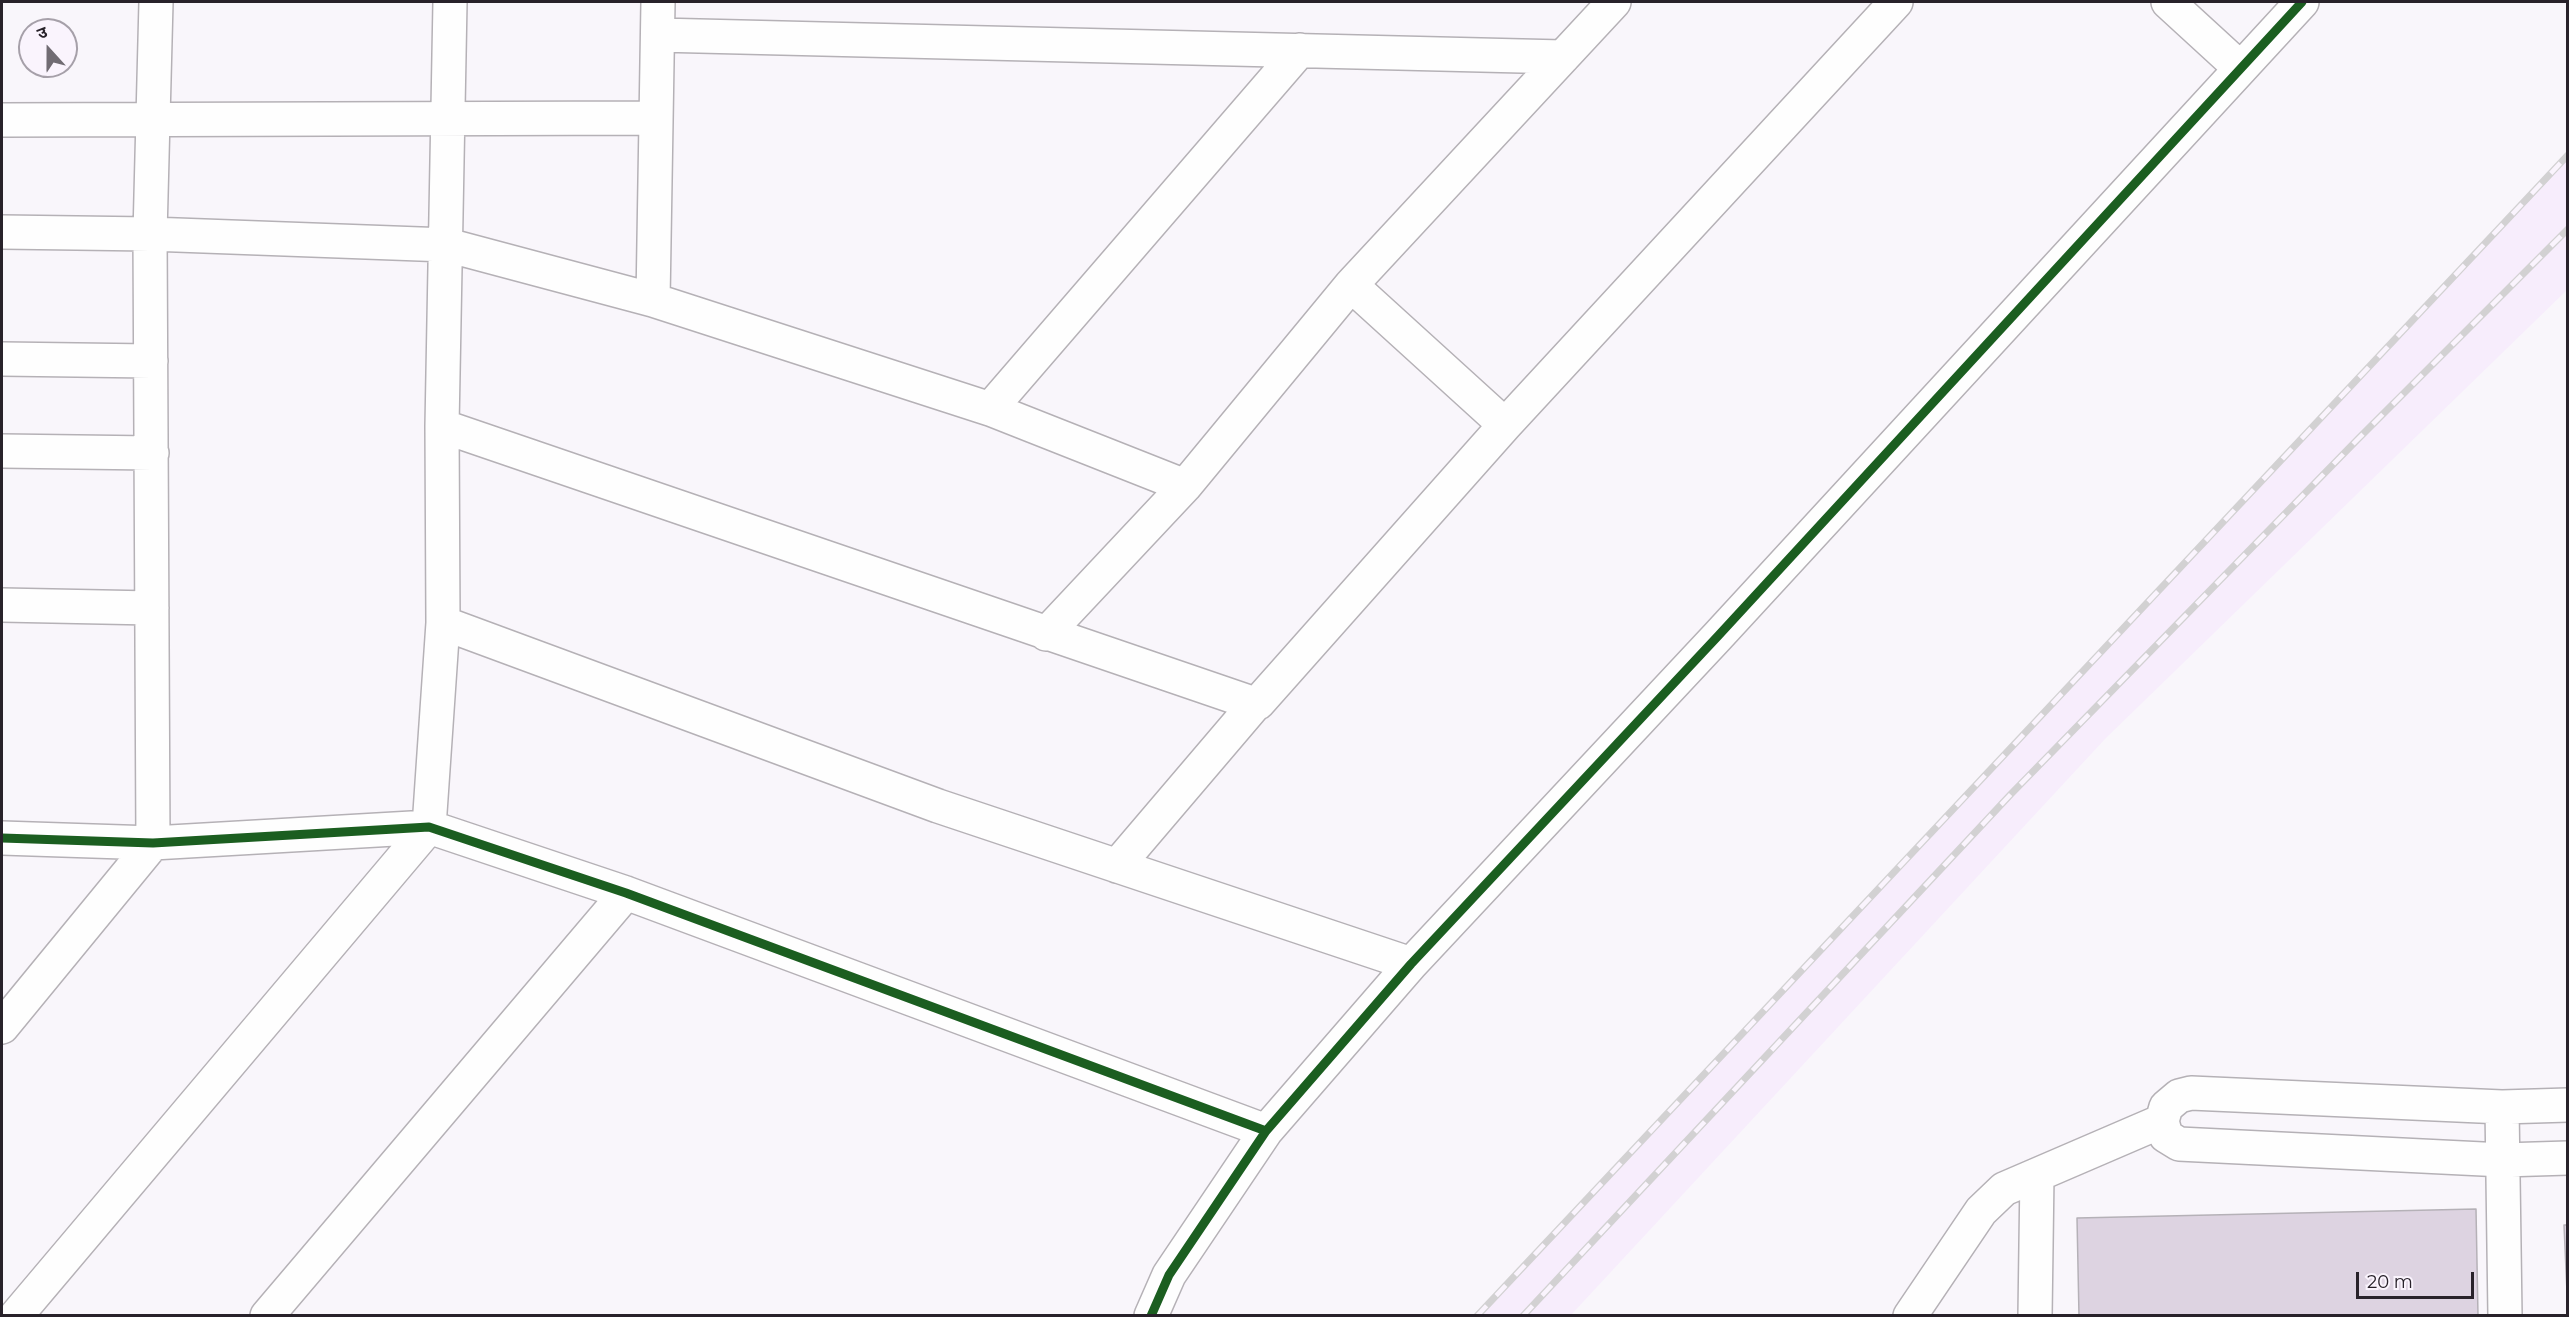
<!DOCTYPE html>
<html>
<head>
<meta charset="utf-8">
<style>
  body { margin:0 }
  #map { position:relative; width:2569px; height:1317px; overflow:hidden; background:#f9f6fb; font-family:Montserrat,"Noto Sans Devanagari",sans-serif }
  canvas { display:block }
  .frame { position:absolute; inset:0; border:3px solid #28222a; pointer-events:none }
  .north { position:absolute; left:18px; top:18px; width:60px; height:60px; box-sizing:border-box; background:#faf4fd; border:2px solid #a6a0a9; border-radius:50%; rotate:339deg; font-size:16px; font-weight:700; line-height:24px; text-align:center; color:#28222a }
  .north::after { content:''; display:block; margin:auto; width:21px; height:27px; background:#716c73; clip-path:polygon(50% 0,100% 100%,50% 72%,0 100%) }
  .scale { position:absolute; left:2356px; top:1272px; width:118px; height:27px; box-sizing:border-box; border:3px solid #28222a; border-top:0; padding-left:8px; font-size:18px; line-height:21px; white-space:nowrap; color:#28222a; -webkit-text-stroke:4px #faf4fd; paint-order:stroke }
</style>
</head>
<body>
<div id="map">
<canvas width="2569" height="1317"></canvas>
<div class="frame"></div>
<div class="north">उ</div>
<div class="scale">20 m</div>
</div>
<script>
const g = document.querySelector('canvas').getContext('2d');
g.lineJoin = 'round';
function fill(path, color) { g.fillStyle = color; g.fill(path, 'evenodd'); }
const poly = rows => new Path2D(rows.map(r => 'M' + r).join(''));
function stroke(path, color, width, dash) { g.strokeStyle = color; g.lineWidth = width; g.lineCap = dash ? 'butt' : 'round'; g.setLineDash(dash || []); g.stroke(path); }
fill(poly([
  [2567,160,2567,290,2105,739,1571,1315,1475,1315]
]), '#f7edfc');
const building = poly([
  [2476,1209,2478,1316,2079,1316,2077,1218,2476,1209],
  [2564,1225,2568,1225,2568,1315,2564,1225]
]);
fill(building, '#ddd3e1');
stroke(building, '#b5b1b7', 1.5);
const street = poly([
  [2168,2,2240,68],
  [658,35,1563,57],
  [2,120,656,118],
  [2,232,150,234,447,245,653,300,990,409,1185,486],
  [1351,285,1505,425],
  [653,300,658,2],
  [2,359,151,361],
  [990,409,1300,50],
  [442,426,1255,704],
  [2,451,152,453],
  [2,605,152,608],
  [443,623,938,806,1411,964],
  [1046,634,1185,486,1351,285,1614,2],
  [2,838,153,843,429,827,626,893,1266,1131,1169,1275,1151,1316],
  [1117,866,1255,704,1258,703,1505,425,1896,2],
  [2,1027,153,843,150,234,156,2],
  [2568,1105,2502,1107,2191,1093,2179,1096,2166,1107,2162,1121,2166,1136,2179,1144,2503,1160,2568,1158],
  [2502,1107,2505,1316],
  [1266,1131,1411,964,1718,636,2302,2],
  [16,1316,429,827,443,623,442,426,450,2],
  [267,1316,626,893],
  [1910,1316,1981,1211,2004,1189,2162,1121],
  [2035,1316,2037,1175]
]);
stroke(street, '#b5b1b6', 36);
stroke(street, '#fefefe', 33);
const rail = poly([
  [1477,1316,2568,155],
  [1523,1316,2011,794,2357,440,2568,229]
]);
stroke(rail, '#d2d1d2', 7);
stroke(rail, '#faf4fd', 4.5, [14]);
stroke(poly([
  [2,838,153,843,429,827,626,893,1266,1131,1169,1275,1151,1316],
  [1266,1131,1411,964,1718,636,2302,2]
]), '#1b5e20', 9);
</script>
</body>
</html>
